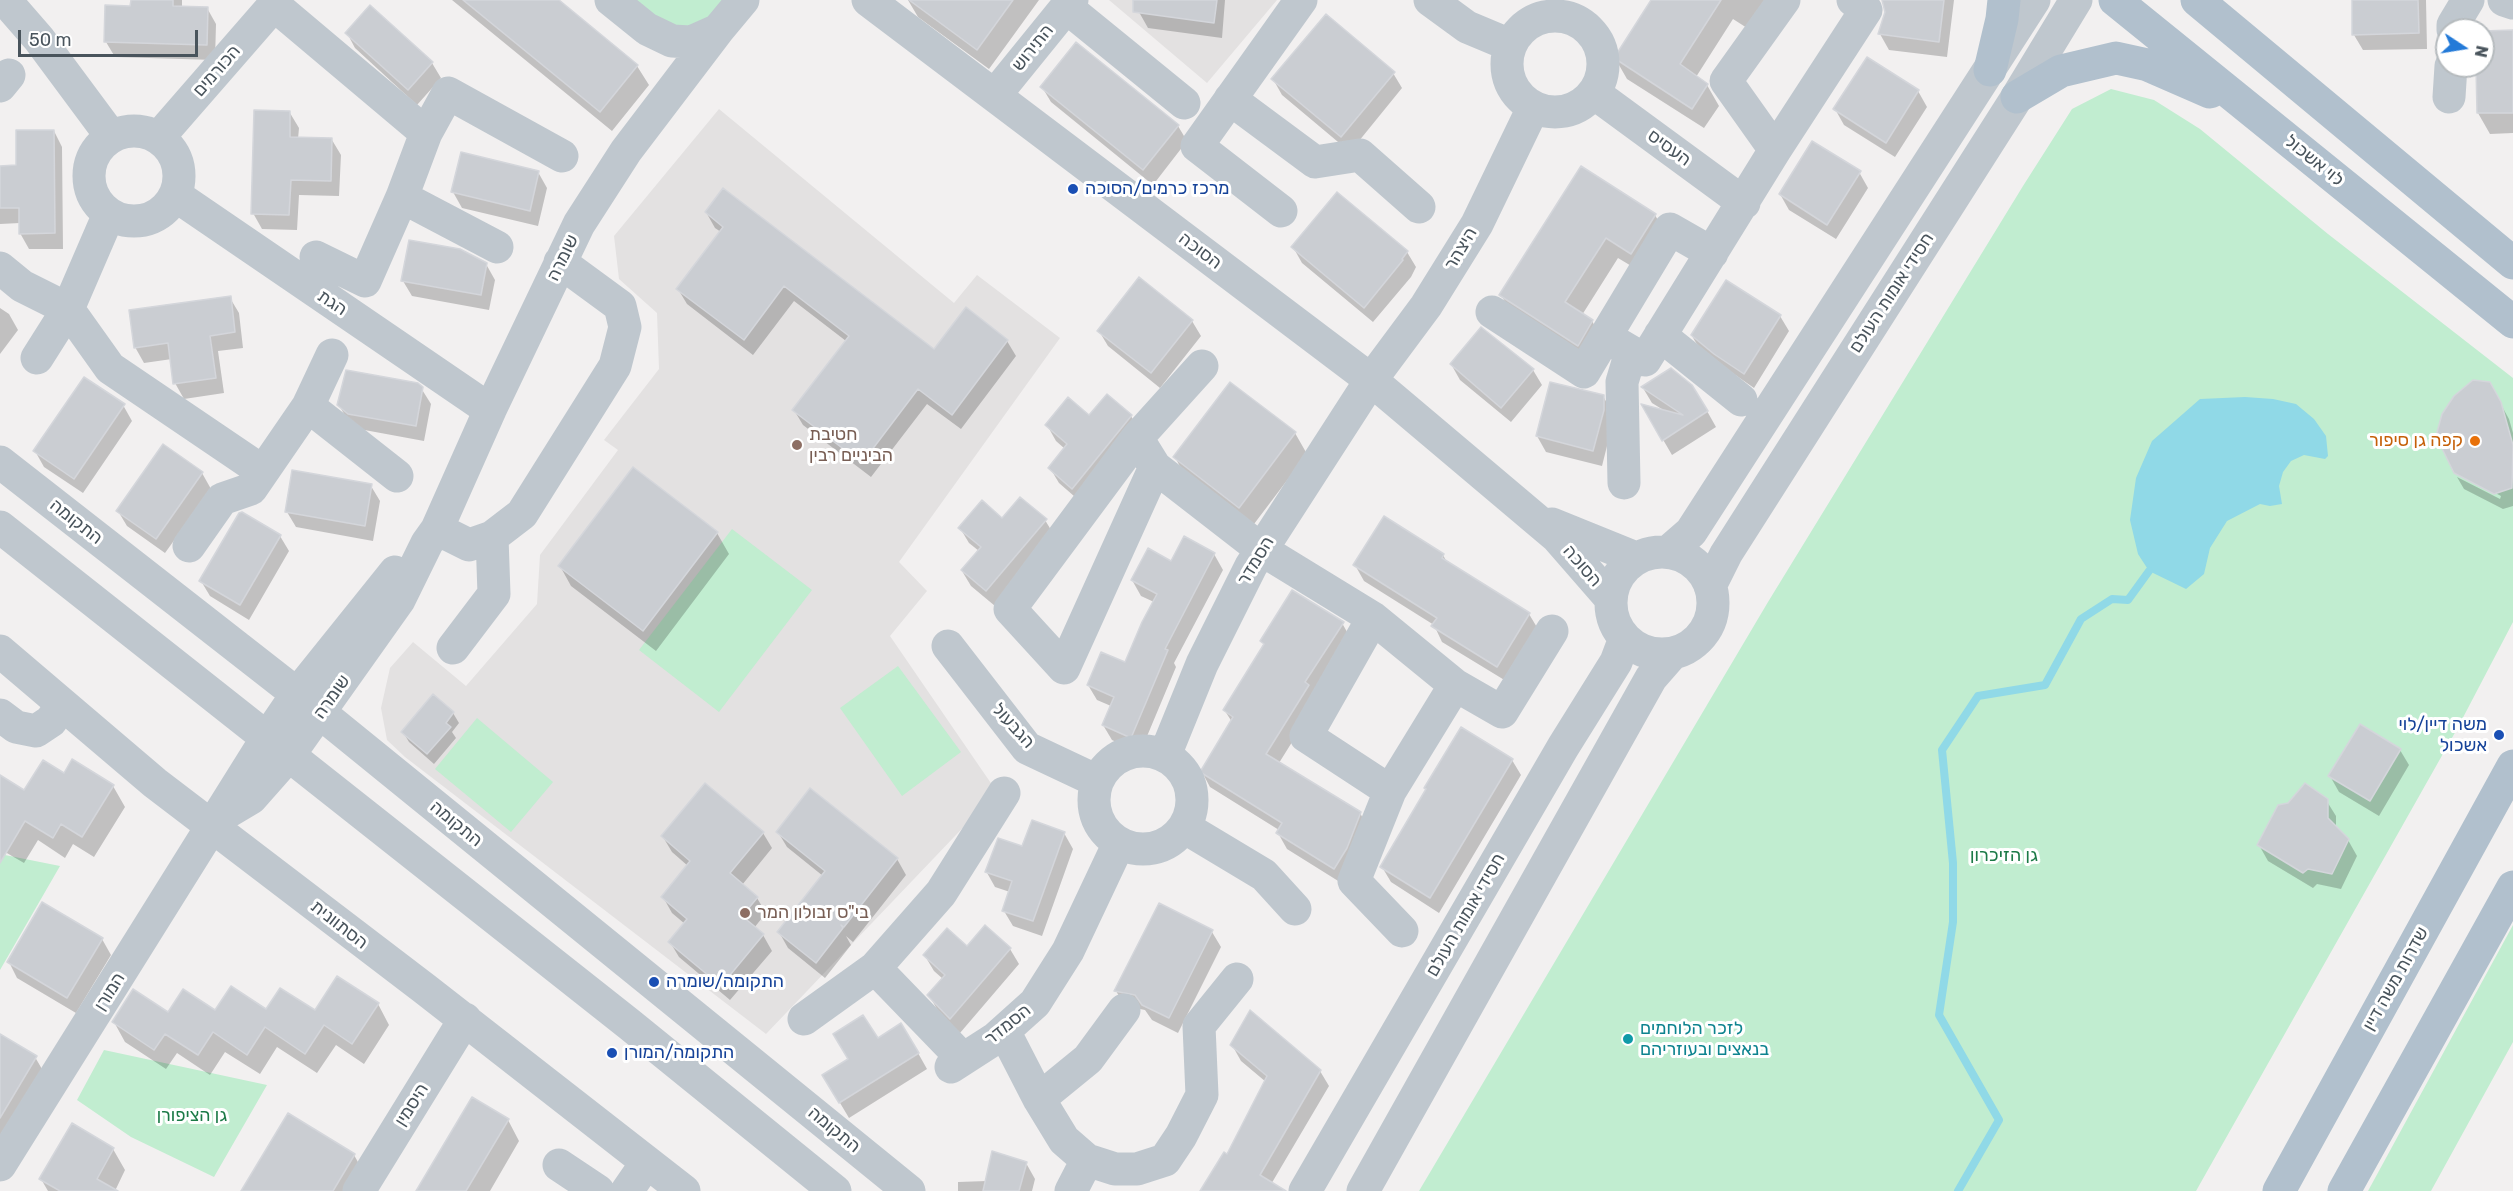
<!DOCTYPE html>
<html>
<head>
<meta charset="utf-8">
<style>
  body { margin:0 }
  #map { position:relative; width:2513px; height:1191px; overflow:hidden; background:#f2f0f0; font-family:Rubik,sans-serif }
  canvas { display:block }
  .north { position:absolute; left:2435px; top:18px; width:60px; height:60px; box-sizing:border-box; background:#fff; border:2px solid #b6bbbe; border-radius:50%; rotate:102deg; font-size:16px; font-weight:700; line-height:24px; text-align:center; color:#49545c }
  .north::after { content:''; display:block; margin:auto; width:21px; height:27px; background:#237ad8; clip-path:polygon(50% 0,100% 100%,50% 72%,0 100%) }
  .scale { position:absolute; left:18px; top:30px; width:180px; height:27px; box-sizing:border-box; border:3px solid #49545c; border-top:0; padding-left:8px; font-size:18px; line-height:21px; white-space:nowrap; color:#49545c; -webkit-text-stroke:4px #fff; paint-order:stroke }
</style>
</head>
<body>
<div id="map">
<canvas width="2513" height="1191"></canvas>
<div class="north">N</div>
<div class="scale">50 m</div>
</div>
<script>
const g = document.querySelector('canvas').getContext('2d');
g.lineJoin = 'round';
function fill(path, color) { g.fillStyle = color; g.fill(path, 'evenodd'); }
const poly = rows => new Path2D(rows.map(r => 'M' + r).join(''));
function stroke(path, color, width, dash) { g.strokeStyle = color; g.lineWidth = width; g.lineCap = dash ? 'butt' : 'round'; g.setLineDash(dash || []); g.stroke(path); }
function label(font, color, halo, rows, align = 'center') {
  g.font = font + ' Rubik,Heebo,sans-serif'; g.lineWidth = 6; g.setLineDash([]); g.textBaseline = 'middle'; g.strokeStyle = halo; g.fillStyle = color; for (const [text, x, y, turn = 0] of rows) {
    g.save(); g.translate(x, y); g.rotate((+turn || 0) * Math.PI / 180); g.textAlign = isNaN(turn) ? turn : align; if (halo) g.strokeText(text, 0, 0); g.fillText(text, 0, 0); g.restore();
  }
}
fill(poly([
  [1109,0,1277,0,1207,83],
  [719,109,954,303,977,275,1060,338,899,562,927,591,890,636,997,792,766,1034,405,757,387,740,381,708,390,668,413,642,466,686,537,604,540,555,618,450,604,440,659,369,657,313,619,279,614,236]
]), '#e3e1e1');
fill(poly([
  [611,0,743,0,691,42],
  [2111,89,2154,100,2200,129,2328,234,2513,378,2513,622,2457,729,2196,1191,1419,1191,1768,602,2023,186,2072,109],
  [732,529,812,590,719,712,639,650],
  [898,666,961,752,902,796,840,708],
  [477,718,553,782,511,832,435,769],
  [0,854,60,866,0,970],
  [2513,925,2513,1042,2431,1191,2368,1191],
  [104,1050,267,1085,214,1177,131,1137,77,1100]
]), '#c1edd0');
fill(poly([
  [2245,397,2273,399,2296,404,2314,419,2326,436,2328,456,2325,459,2304,455,2291,461,2283,472,2279,486,2282,504,2270,506,2260,504,2227,521,2210,548,2204,574,2186,589,2149,571,2138,554,2130,520,2136,478,2152,441,2200,399]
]), '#90d9e7');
fill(poly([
  [132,0,182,0,182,7,207,8,216,24,215,60,115,57,106,42,132,8],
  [452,0,557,0,637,66,649,85,612,131],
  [908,0,1039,0,989,69,918,17],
  [1141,0,1225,0,1222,38,1148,28,1139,12],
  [1652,0,1780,0,1758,35,1733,19,1696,77,1707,85,1719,106,1704,128,1627,79,1615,58],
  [1884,0,1954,0,1947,57,1889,50,1880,34,1886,12],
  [2353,0,2426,0,2427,49,2363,50,2354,35],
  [2483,32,2513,32,2513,133,2490,134,2478,113,2477,66,2483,66],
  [347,33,432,63,441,78,417,105,355,48],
  [1393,73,1402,88,1350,152,1282,95,1273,79],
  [1042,87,1178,126,1187,141,1153,185,1051,102],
  [1918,91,1927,107,1895,157,1844,125,1835,109],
  [290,113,299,128,298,139,332,140,341,155,339,196,299,195,297,230,262,229,253,213],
  [54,131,62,147,63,249,29,249,20,233,20,223,0,224,0,167,18,167],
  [1582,168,1655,215,1667,236,1643,273,1618,258,1582,315,1592,321,1604,342,1590,365,1513,316,1501,295],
  [538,172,547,188,538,226,462,208,453,192],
  [1859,172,1868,188,1836,239,1789,210,1780,194],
  [706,212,934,351,1007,341,1016,356,961,429,927,404,871,477,803,425,794,410,846,341,794,301,753,355,687,304,678,289,721,232,715,228],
  [1293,247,1407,252,1416,267,1411,277,1373,322,1302,263],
  [486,264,495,280,489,310,412,296,403,281],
  [230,298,239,313,243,348,218,351,224,393,184,399,175,383,172,359,144,363,135,347],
  [0,308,9,314,18,330,0,354],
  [1780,316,1789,331,1754,388,1701,351,1692,336],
  [1192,321,1201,336,1160,388,1108,346,1099,331],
  [1451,364,1533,370,1542,385,1511,422,1460,380],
  [2489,383,2509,419,2513,433,2513,506,2503,509,2464,489,2457,477,2500,499,2501,496,2455,472],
  [421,388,431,404,424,441,359,429,348,421,339,405],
  [1643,388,1707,411,1716,427,1672,455,1644,407,1665,411,1652,403],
  [1107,396,1131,416,1140,432,1082,503,1059,483,1050,468,1065,449,1056,441,1047,425,1089,417],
  [1603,396,1612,412,1612,426,1602,466,1546,452,1537,436],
  [123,405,132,421,83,493,44,467,35,451],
  [1295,433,1307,454,1251,528,1186,478,1175,457],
  [633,469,717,533,729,554,656,651,571,586,560,566],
  [202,473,211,489,165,553,127,526,118,511],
  [371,486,380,501,373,541,296,527,287,512],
  [1003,520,1045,520,1054,535,995,606,971,586,962,571,979,551,969,543,960,528],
  [280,536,289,551,249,620,210,596,201,581],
  [1214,554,1223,570,1174,663,1176,667,1140,753,1112,740,1103,725,1111,706,1097,700,1088,685,1126,664,1154,602,1141,596,1132,580,1172,563],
  [1443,555,1448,564,1529,614,1538,629,1506,681,1442,642,1434,625,1364,581,1355,565],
  [1342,623,1351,639,1317,702,1279,763,1360,813,1369,829,1343,884,1287,849,1278,833,1279,830,1210,787,1202,772,1232,722,1225,711,1265,646,1262,641],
  [433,696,453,713,459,723,452,732,456,738,434,764,409,742,403,732],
  [2400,750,2409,765,2379,816,2339,792,2330,776],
  [1512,760,1521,775,1439,913,1391,882,1382,867,1427,791,1425,788],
  [64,775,113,786,125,807,94,857,73,844,65,858,38,840,24,863,0,849,0,777,25,792],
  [2326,800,2336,816,2336,828,2348,840,2357,856,2341,889,2317,884,2313,888,2268,861,2259,845],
  [778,832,897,859,906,875,853,942,846,936,851,945,825,978,788,948,779,932,823,876,787,847],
  [763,833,772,848,742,885,757,898,766,913,754,928,763,935,772,951,730,1000,679,957,670,942,685,924,672,913,663,897,688,866,672,852,663,837],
  [1064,833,1073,849,1042,936,1013,926,1004,911,1010,892,995,887,986,871,1023,848],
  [1212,932,1221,947,1178,1033,1152,1020,1145,1010,1125,1006,1116,991],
  [102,939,111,955,76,1013,17,978,9,962],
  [967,948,1010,949,1019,964,960,1033,938,1011,929,995,943,979,934,971,925,956],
  [378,1004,389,1025,364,1064,336,1045,317,1073,277,1047,260,1074,225,1052,210,1075,177,1053,166,1069,125,1042,114,1022,169,1014,315,1013],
  [0,1036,35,1057,46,1076,0,1153],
  [877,1040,918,1053,927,1069,849,1118,824,1076],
  [1232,1045,1320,1071,1329,1086,1270,1186,1273,1191,1201,1191,1228,1156,1266,1082,1241,1061],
  [508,1120,519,1141,490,1191,418,1191],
  [72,1125,113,1149,125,1170,115,1191,48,1191,41,1179],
  [354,1155,363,1171,351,1191,249,1191],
  [1026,1163,1035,1179,1032,1191,958,1191,958,1182,987,1181]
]), '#0003');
stroke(poly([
  [1958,1191,1999,1120,1939,1015,1953,922,1953,863,1942,750,1978,696,2045,685,2081,619,2112,599,2128,600,2149,571]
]), '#90d9e7', 8);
const building = poly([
  [131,0,173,0,173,6,208,7,207,45,104,42,105,5,130,6,131,0],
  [463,0,559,0,638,65,600,112,463,0],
  [909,0,1013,0,977,50,909,0],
  [1133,0,1217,0,1214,23,1133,12,1133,0],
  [1651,0,1721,0,1680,64,1708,84,1692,109,1614,58,1651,0],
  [1882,0,1944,0,1939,42,1878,34,1885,12,1882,0],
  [2352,0,2418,0,2419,33,2352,35,2352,0],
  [370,5,433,62,408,90,345,33,370,5],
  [1326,14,1395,72,1341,137,1271,79,1326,14],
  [2513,30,2513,113,2477,113,2476,66,2483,66,2483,31,2513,30],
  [1076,42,1179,125,1143,170,1040,87,1076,42],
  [1867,57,1919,90,1886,143,1833,109,1867,57],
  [254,110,290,111,290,137,332,138,331,181,291,180,289,215,251,214,254,110],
  [16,130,54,130,55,233,19,234,19,208,0,208,0,166,16,165,16,130],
  [1812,141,1861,171,1827,225,1779,194,1812,141],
  [461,152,539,171,530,211,451,192,461,152],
  [1581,166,1656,214,1631,254,1606,238,1565,302,1593,320,1578,346,1499,295,1581,166],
  [723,188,934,349,966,307,1008,340,952,415,918,389,862,463,792,410,849,336,784,286,744,340,676,289,723,227,705,212,723,188],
  [1337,192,1408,251,1402,259,1403,260,1364,308,1291,247,1337,192],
  [409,240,460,249,487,263,481,295,401,281,409,240],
  [1139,277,1193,320,1151,373,1097,331,1139,277],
  [1726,280,1781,315,1744,374,1714,354,1691,335,1726,280],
  [231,296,235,332,210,336,216,378,173,384,168,343,134,348,129,310,231,296],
  [1481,327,1534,369,1501,408,1450,364,1481,327],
  [1671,368,1692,385,1708,411,1662,441,1641,404,1683,415,1641,387,1671,368],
  [346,370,418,383,423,387,416,426,348,414,337,405,346,370],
  [84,377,125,404,74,479,33,451,84,377],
  [2473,380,2490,382,2501,402,2513,445,2512,488,2494,494,2454,473,2436,436,2442,414,2454,396,2473,380],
  [1230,382,1296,432,1239,508,1173,457,1230,382],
  [1550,382,1604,395,1604,410,1593,451,1536,436,1550,382],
  [1107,394,1132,415,1072,489,1048,468,1067,444,1045,425,1068,397,1089,415,1107,394],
  [163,444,203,472,156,539,116,511,163,444],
  [633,467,718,532,643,631,558,566,633,467],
  [292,470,372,484,365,526,285,512,292,470],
  [1020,497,1047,519,986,591,961,570,981,547,958,528,982,500,1002,518,1020,497],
  [242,512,281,535,240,605,199,581,239,513,242,512],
  [1384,516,1444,554,1442,558,1530,613,1497,667,1431,626,1437,618,1353,565,1384,516],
  [1184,536,1215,553,1165,649,1168,650,1131,738,1102,725,1114,697,1087,685,1101,652,1125,662,1142,622,1157,594,1131,580,1148,548,1171,561,1184,536],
  [1292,590,1344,622,1305,682,1309,685,1266,754,1361,812,1347,848,1334,869,1276,833,1282,823,1200,772,1233,717,1223,710,1264,644,1260,641,1292,590],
  [433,694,454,712,446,723,451,727,427,754,401,732,433,694],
  [2360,724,2401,749,2370,801,2328,776,2360,724],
  [1461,727,1513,759,1430,898,1380,867,1426,789,1424,788,1461,727],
  [72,759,114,785,82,837,61,824,53,838,25,821,0,863,0,775,24,790,43,760,64,773,72,759],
  [705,783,764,832,730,873,758,897,742,916,764,934,721,986,668,942,687,919,661,897,690,861,661,836,705,783],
  [2305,783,2328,799,2328,818,2349,839,2332,874,2308,869,2303,873,2257,845,2278,805,2288,803,2305,783],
  [810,788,898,858,844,927,841,925,843,928,816,963,777,932,825,871,776,832,810,788],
  [1032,820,1065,832,1033,921,1002,911,1012,881,985,872,998,838,1022,846,1032,820],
  [42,902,103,938,67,998,7,962,42,902],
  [1159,903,1213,930,1169,1018,1142,1005,1135,995,1114,991,1159,903],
  [985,925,1011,948,950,1019,927,995,945,975,923,955,947,928,967,946,985,925],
  [337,976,379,1003,352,1044,324,1025,305,1054,265,1027,247,1055,213,1032,198,1055,165,1034,154,1050,112,1022,133,989,168,1012,183,989,215,1010,231,986,266,1009,280,988,315,1010,337,976],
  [1250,1010,1321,1070,1260,1175,1286,1191,1200,1191,1224,1152,1227,1154,1267,1076,1230,1045,1250,1010],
  [863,1015,878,1038,901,1023,919,1053,839,1103,822,1075,848,1059,833,1034,863,1015],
  [0,1034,37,1056,0,1118,0,1034],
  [472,1097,509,1119,466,1191,416,1191,472,1097],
  [288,1113,355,1154,333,1191,241,1191,288,1113],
  [72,1123,114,1148,97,1179,118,1191,60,1191,39,1179,72,1123],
  [992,1151,1027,1162,1019,1191,983,1191,992,1151]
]);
fill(building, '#cacdd2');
stroke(building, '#d4d6db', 1.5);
stroke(poly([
  [5,0,39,39,111,136],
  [611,0,647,29,672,41,691,42,718,30],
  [868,0,1371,380,1557,537,1611,599],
  [1430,0,1467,27,1510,45],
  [2504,0,2513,3],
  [1066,7,1184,103],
  '1507 64a48 48 0 1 1 96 0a48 48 0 1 1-96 0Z',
  [2453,30,2453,25,2468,0],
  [0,86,9,75],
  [1594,93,1744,203],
  [995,95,1072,0],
  [2449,97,2451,66],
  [1230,99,1315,162,1360,155,1419,207],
  '89 176a45 45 0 1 1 90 0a45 45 0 1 1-90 0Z',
  [159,137,274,5,426,133],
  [1775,150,1726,81,1784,0],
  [175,195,490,410],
  [402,197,497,247],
  [1281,211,1197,146,1301,0],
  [316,257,365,281,402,197,426,133,448,93,562,156],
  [0,268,22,286,68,309,110,368,262,471],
  [1492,312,1584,372,1670,229,1712,253],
  [1660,335,1741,400],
  [1606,337,1645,360,1775,150,1866,10,1853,0],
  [37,358,68,309,109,214],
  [308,406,397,476],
  [1137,438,1155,467,1064,668,1010,609,1137,438,1202,366],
  [0,462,297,694,909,1191],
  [1155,467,1262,550,1373,618,1455,685,1390,791,1306,736,1373,618],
  [1624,483,1622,382,1631,352],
  [1552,524,1636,558],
  [0,527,629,1024,835,1191],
  [437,529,469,545,492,537,522,514,615,366,625,327,620,306,560,262],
  [189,546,222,499,251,489,308,406,332,355],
  [1668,552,1691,532,2034,0],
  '1611 603a51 51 0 1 1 102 0a51 51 0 1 1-102 0Z',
  [1710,586,1726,554,2014,102,2076,0],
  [948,646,1027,748,1097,781],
  [453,648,494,594,492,537],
  [0,651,155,783,425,989,684,1191],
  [1455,685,1502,712,1552,631],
  [0,715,16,727,36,731,51,721,62,704],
  '1094 800a49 49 0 1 1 98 0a49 49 0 1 1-98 0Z',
  [1165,755,1202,664,1251,566,1371,380,1426,306,1477,224,1533,108],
  [1390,791,1354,881,1402,931],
  [219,817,251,798,289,755,399,600,427,543,437,529,490,410,579,224,626,151,718,30,743,0],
  [1184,827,1264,875,1295,909],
  [875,968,963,1059],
  [804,1019,875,968,941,893,1004,793],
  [1004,1031,1039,1099,1064,1140,1087,1160,1115,1169,1137,1169,1165,1160,1181,1136,1202,1095,1199,1026,1237,979],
  [951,1067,996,1038,1035,1003,1068,951,1119,843],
  [1039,1099,1088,1059,1124,1010],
  [0,1165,267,738,297,694,395,572],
  [559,1165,598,1191],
  [359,1191,465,1019],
  [627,1191,647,1162],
  [1071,1191,1087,1160],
  [1305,1191,1563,747,1616,662,1625,638],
  [1363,1191,1651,678,1672,654]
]), '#bfc7ce', 33);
stroke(poly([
  [2115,0,2513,322],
  [2197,0,2513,263],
  [1990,70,2002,19,2004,0],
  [2017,97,2061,71,2116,58,2148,65,2210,92],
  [2279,1191,2513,766],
  [2344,1191,2513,887]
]), '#b1c0cd', 33);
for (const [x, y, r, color] of [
  [1073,189,6,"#1a4fb4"],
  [2475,441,6,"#e8710a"],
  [797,445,6,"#8d6e63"],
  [2499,735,6,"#1a4fb4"],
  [745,913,6,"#8d6e63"],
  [654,982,6,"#1a4fb4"],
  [1628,1039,6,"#0f9aa8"],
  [612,1053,6,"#1a4fb4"]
]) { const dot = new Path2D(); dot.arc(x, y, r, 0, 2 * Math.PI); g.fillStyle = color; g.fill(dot); stroke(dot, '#fff', 2); }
label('18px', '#49545c', '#fff', [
  ["התירוש",1033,48,-51],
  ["הכורמים",217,71,-49],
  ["העסיס",1669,148,36],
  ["לוי אשכול",2314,161,39],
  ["היצהר",1461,249,-59],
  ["הסוכה",1200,251,37],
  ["שומרה",563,258,-64],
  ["חסידי אומות העולם",1892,293,-57],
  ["הגת",332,303,34],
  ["התקומה",76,522,38],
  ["הסמדר",1256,561,-59],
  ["הסוכה",1582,566,49],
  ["שומרה",332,697,-55],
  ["הגבעול",1013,726,48],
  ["התקומה",456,824,39],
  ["חסידי אומות העולם",1466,915,-60],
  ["הסתוונית",339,925,38],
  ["שדרות משה דיין",2396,979,-61],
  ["המורן",110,992,-58],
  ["הסמדר",1008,1025,-39],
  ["היסמין",412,1105,-58],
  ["התקומה",834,1130,39]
]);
label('18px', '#164399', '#fff', [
  ["מרכז כרמים/הסוכה",1085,189],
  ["משה דיין/לוי",2487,725,"right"],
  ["אשכול",2487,746,"right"],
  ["התקומה/שומרה",666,982],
  ["התקומה/המורן",624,1053]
], 'left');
label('18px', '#785e54', '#fff', [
  ["חטיבת",809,435],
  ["הביניים רבין",809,456],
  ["בי\"ס זבולון המר",757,913]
], 'left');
label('18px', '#c56008', '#fff', [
  ["קפה גן סיפור",2463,441]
], 'right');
label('18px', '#1c7a47', '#fff', [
  ["גן הזיכרון",2004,856],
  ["גן הציפורן",192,1116]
]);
label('18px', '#0d838f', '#fff', [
  ["לזכר הלוחמים",1640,1029],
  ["בנאצים ובעוזריהם",1640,1050]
], 'left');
</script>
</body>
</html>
